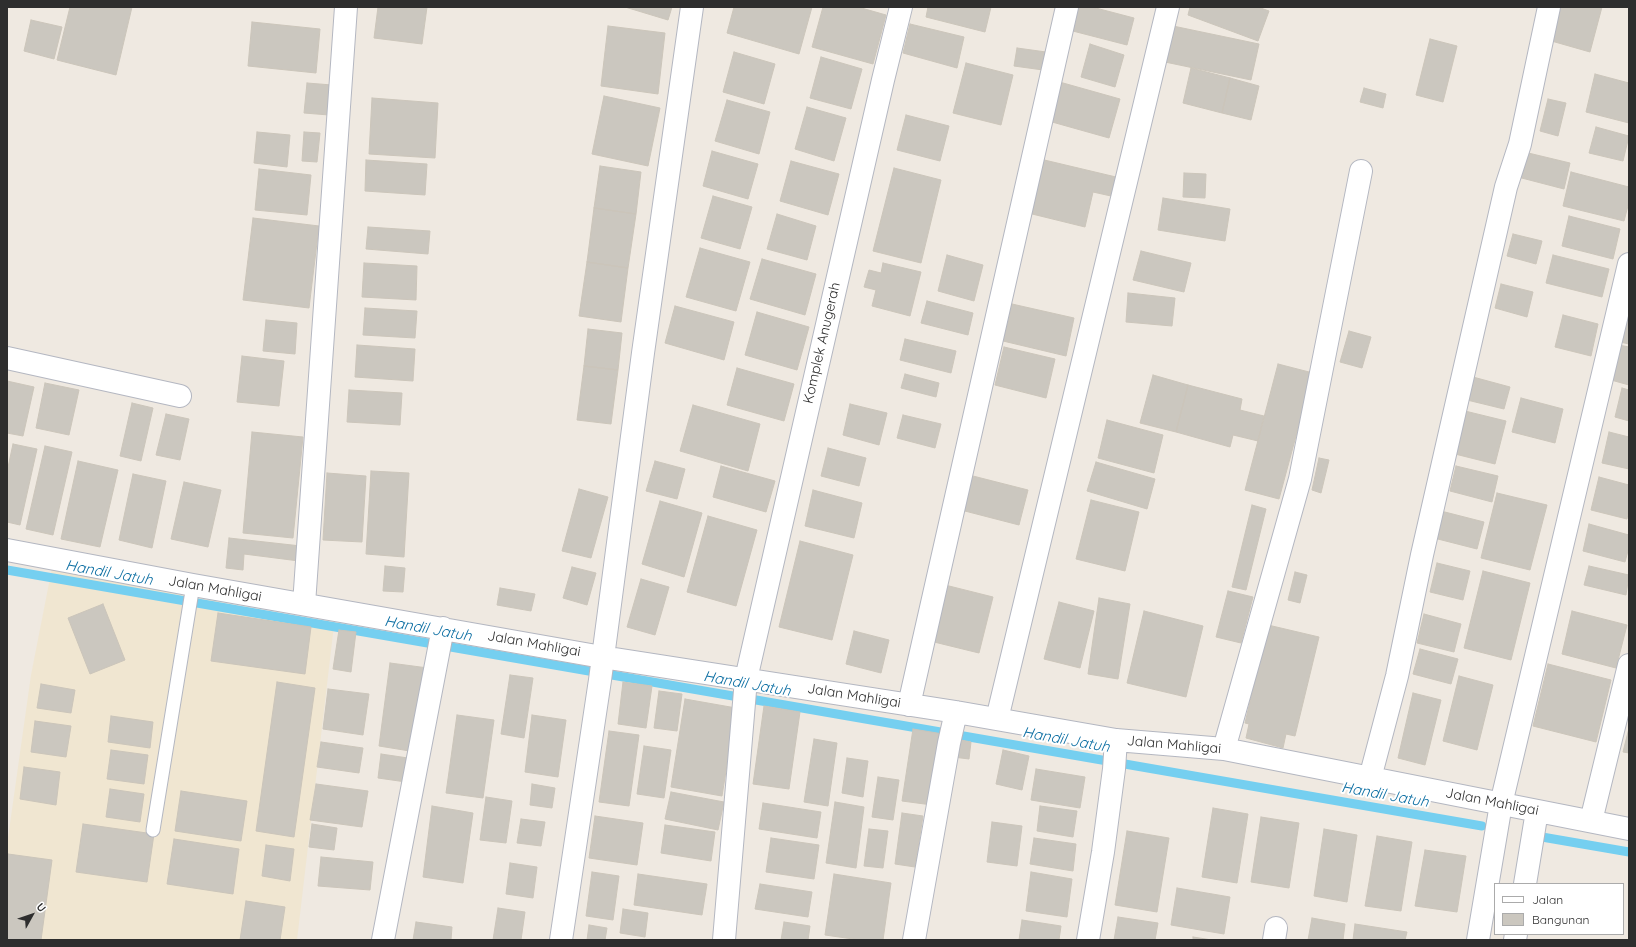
<!DOCTYPE html>
<html>
<head>
<meta charset="utf-8">
<style>
  body { margin:0 }
  #map { position:relative; width:1636px; height:947px; overflow:hidden; background:#efe9e1; font-family:Quicksand,sans-serif }
  canvas { display:block }
  .frame { position:absolute; inset:0; border:8px solid #2e2e2e; pointer-events:none }
  .legend { position:absolute; left:1494px; top:883px; width:130px; height:52px; box-sizing:border-box; background:#fff; border:1px solid #ababab; margin:0; padding:5px 7px; list-style:none; font-size:12px; color:#2e2e2e }
  .legend li { display:flex; align-items:center; gap:8px; height:20px }
  .legend b { width:20px; border:1px solid #ababab }
  .north { position:absolute; left:12px; top:895px; width:40px; height:40px; -webkit-text-stroke:3px #fff; paint-order:stroke; rotate:50deg; font-size:11px; font-weight:700; line-height:16px; text-align:center; color:#2e2e2e }
  .north::after { content:''; display:block; margin:auto; width:14px; height:18px; background:#2e2e2e; clip-path:polygon(50% 0,100% 100%,50% 72%,0 100%) }
</style>
</head>
<body>
<div id="map">
<canvas width="1636" height="947"></canvas>
<div class="frame"></div>
<ul class="legend">
<li><b style="height:5px;background:#fff"></b>Jalan</li>
<li><b style="height:11px;background:#cbc7bf"></b>Bangunan</li>
</ul>
<div class="north">U</div>
</div>
<script>
const g = document.querySelector('canvas').getContext('2d');
g.lineJoin = 'round';
function fill(path, color) { g.fillStyle = color; g.fill(path, 'evenodd'); }
const poly = rows => new Path2D(rows.map(r => 'M' + r).join(''));
function stroke(path, color, width, dash) { g.strokeStyle = color; g.lineWidth = width; g.lineCap = dash ? 'butt' : 'round'; g.setLineDash(dash || []); g.stroke(path); }
function label(font, color, halo, rows, align = 'center') {
  g.font = font + ' Quicksand,sans-serif'; g.lineWidth = 4; g.setLineDash([]); g.textBaseline = 'middle'; g.strokeStyle = halo; g.fillStyle = color; for (const [text, x, y, turn = 0] of rows) {
    g.save(); g.translate(x, y); g.rotate((+turn || 0) * Math.PI / 180); g.textAlign = isNaN(turn) ? turn : align; if (halo) g.strokeText(text, 0, 0); g.fillText(text, 0, 0); g.restore();
  }
}
fill(poly([
  [52,568,334,625,297,940,7,940,7,845,31,675]
]), '#f0e6d1');
stroke(poly([
  [7,570,1482,826],
  [1542,837,1629,852]
]), '#75cff0', 9);
const building = poly([
  [70,7,132,7,116,75,57,60,70,7],
  [378,7,427,7,422,44,374,38,378,7],
  [625,7,672,7,668,20,625,7],
  [734,7,812,7,799,54,727,33,734,7],
  [823,7,858,7,886,15,873,64,812,47,823,7],
  [928,7,991,7,985,32,926,17,928,7],
  [1071,7,1092,7,1134,18,1127,45,1065,29,1071,7],
  [1190,7,1258,7,1269,11,1258,41,1188,15,1190,7],
  [1557,7,1602,7,1590,52,1548,40,1557,7],
  [31,20,62,27,54,59,24,51,31,20],
  [252,22,320,29,316,73,248,66,252,22],
  [910,24,964,37,957,68,903,53,910,24],
  [608,26,665,33,658,94,601,86,608,26],
  [1173,26,1259,44,1251,80,1165,62,1173,26],
  [1430,39,1457,46,1443,102,1416,95,1430,39],
  [1090,44,1124,55,1115,87,1081,77,1090,44],
  [1017,48,1046,52,1043,70,1014,66,1017,48],
  [734,52,775,64,764,104,723,92,734,52],
  [821,57,862,69,851,109,810,98,821,57],
  [966,63,1013,75,1001,125,953,113,966,63],
  [1191,68,1230,78,1222,113,1183,103,1191,68],
  [1595,74,1629,83,1629,123,1586,112,1595,74],
  [1230,78,1259,86,1251,120,1222,113,1230,78],
  [1056,81,1120,99,1109,138,1045,120,1056,81],
  [307,83,332,85,329,115,304,113,307,83],
  [1364,88,1386,94,1383,108,1360,102,1364,88],
  [604,96,660,108,648,166,592,154,604,96],
  [372,98,438,103,435,158,369,154,372,98],
  [1548,99,1566,103,1558,136,1540,131,1548,99],
  [727,100,770,112,759,154,715,141,727,100],
  [807,107,846,118,834,161,795,149,807,107],
  [906,115,949,126,940,161,897,150,906,115],
  [1596,127,1629,136,1623,161,1589,153,1596,127],
  [257,132,290,135,287,167,254,163,257,132],
  [304,132,320,133,317,162,302,161,304,132],
  [712,151,758,164,748,199,703,186,712,151],
  [1520,151,1570,163,1564,189,1514,176,1520,151],
  [1036,158,1116,177,1111,196,1093,192,1085,227,1024,212,1036,158],
  [366,160,427,164,425,195,365,191,366,160],
  [791,161,839,174,828,215,780,201,791,161],
  [600,166,641,172,636,214,594,208,600,166],
  [894,168,941,180,921,263,873,251,894,168],
  [259,169,311,175,307,215,255,210,259,169],
  [1571,172,1629,187,1629,202,1624,221,1563,206,1571,172],
  [1184,173,1206,174,1205,198,1183,197,1184,173],
  [713,196,752,207,740,249,701,238,713,196],
  [1163,198,1230,209,1225,241,1158,230,1163,198],
  [594,208,636,214,628,268,587,262,594,208],
  [777,214,816,226,807,260,767,249,777,214],
  [1569,216,1620,229,1613,259,1562,246,1569,216],
  [253,218,319,226,309,308,243,300,253,218],
  [368,227,430,231,428,254,366,249,368,227],
  [1513,234,1542,241,1536,264,1507,256,1513,234],
  [700,248,750,262,736,311,686,297,700,248],
  [1141,251,1191,263,1184,292,1133,280,1141,251],
  [947,255,983,265,974,301,938,291,947,255],
  [1553,255,1609,269,1602,297,1546,283,1553,255],
  [762,259,816,274,805,315,750,299,762,259],
  [587,262,628,268,621,322,579,316,587,262],
  [364,263,417,266,416,300,362,297,364,263],
  [883,263,921,272,910,316,872,306,876,290,864,287,869,270,881,273,883,263],
  [1501,284,1533,292,1527,317,1495,308,1501,284],
  [1128,293,1175,298,1172,326,1126,322,1128,293],
  [927,301,973,313,968,335,921,323,927,301],
  [1012,304,1074,318,1066,356,1003,341,1012,304],
  [675,306,734,322,724,360,665,343,675,306],
  [1629,306,1629,344,1620,342,1629,306],
  [365,308,417,311,415,338,363,335,365,308],
  [757,312,809,327,797,370,745,355,757,312],
  [1563,315,1598,324,1591,356,1555,347,1563,315],
  [266,320,297,323,295,354,263,351,266,320],
  [588,329,622,333,618,370,584,366,588,329],
  [1349,331,1371,337,1362,368,1340,362,1349,331],
  [905,339,956,351,951,373,900,360,905,339],
  [357,345,415,349,413,381,355,377,357,345],
  [1619,345,1629,347,1629,385,1611,380,1619,345],
  [1004,347,1055,359,1046,398,995,385,1004,347],
  [242,356,284,361,279,406,237,402,242,356],
  [1278,364,1313,373,1279,499,1245,490,1278,364],
  [584,366,618,370,611,424,577,420,584,366],
  [737,368,794,384,784,421,727,405,737,368],
  [905,374,939,383,936,397,901,388,905,374],
  [1153,375,1188,385,1176,432,1140,423,1153,375],
  [1473,377,1510,387,1504,409,1467,400,1473,377],
  [7,381,34,387,23,436,7,433,7,381],
  [45,383,79,390,69,435,36,428,45,383],
  [1188,385,1242,399,1240,410,1264,416,1258,441,1233,435,1230,447,1176,432,1188,385],
  [1622,388,1629,390,1629,421,1615,417,1622,388],
  [349,390,402,393,400,425,347,422,349,390],
  [1521,398,1563,409,1555,443,1512,432,1521,398],
  [132,403,153,408,141,461,120,456,132,403],
  [850,404,887,413,879,445,843,435,850,404],
  [693,405,760,424,748,471,680,451,693,405],
  [1465,411,1506,421,1495,464,1455,454,1465,411],
  [166,414,189,419,180,460,156,455,166,414],
  [903,415,941,424,935,448,897,438,903,415],
  [1107,420,1163,435,1154,473,1098,458,1107,420],
  [252,432,303,437,293,538,243,533,252,432],
  [1609,432,1629,437,1629,469,1602,463,1609,432],
  [13,444,37,449,20,525,7,522,7,472,13,444],
  [45,446,72,452,53,535,26,529,45,446],
  [828,448,866,458,859,486,821,476,828,448],
  [1319,458,1329,460,1321,493,1312,490,1319,458],
  [78,461,118,470,100,547,61,539,78,461],
  [655,461,685,469,677,499,646,491,655,461],
  [1096,462,1155,479,1147,509,1087,491,1096,462],
  [721,466,775,481,766,512,713,497,721,466],
  [1456,466,1498,476,1492,502,1450,491,1456,466],
  [371,471,409,473,404,557,366,554,371,471],
  [327,473,366,476,362,542,323,540,327,473],
  [133,474,166,481,152,548,119,540,133,474],
  [969,475,1028,490,1019,525,961,510,969,475],
  [1599,477,1629,485,1629,509,1627,519,1591,510,1599,477],
  [184,482,221,490,208,547,171,539,184,482],
  [579,489,608,497,591,558,562,551,579,489],
  [813,490,862,503,854,538,805,526,813,490],
  [1497,493,1547,505,1530,570,1481,558,1497,493],
  [1091,500,1139,512,1125,571,1076,559,1091,500],
  [660,501,702,513,684,577,642,564,660,501],
  [1252,505,1266,509,1246,590,1232,587,1252,505],
  [1437,510,1484,522,1477,549,1430,537,1437,510],
  [708,516,757,530,736,606,687,592,708,516],
  [1589,524,1629,535,1629,547,1625,562,1583,551,1589,524],
  [229,538,301,546,299,561,244,554,243,570,226,568,229,538],
  [800,541,853,555,832,640,779,627,800,541],
  [1437,563,1470,571,1463,600,1430,592,1437,563],
  [385,566,405,568,403,592,383,591,385,566],
  [1589,566,1629,575,1626,595,1584,585,1589,566],
  [572,567,596,573,587,605,563,598,572,567],
  [1483,571,1530,583,1511,660,1464,648,1483,571],
  [1295,572,1307,575,1300,603,1288,600,1295,572],
  [641,579,669,587,655,635,627,627,641,579],
  [945,585,993,597,979,653,930,641,945,585],
  [500,588,535,594,531,611,497,605,500,588],
  [1228,591,1253,597,1241,643,1216,637,1228,591],
  [1099,598,1130,604,1118,679,1088,674,1099,598],
  [1059,602,1094,611,1080,668,1044,659,1059,602],
  [103,604,125,660,90,674,68,618,103,604],
  [1144,611,1203,626,1186,697,1127,683,1144,611],
  [1572,611,1627,625,1616,668,1562,654,1572,611],
  [218,613,311,627,305,674,211,661,218,613],
  [1424,614,1461,624,1454,652,1417,643,1424,614],
  [1268,625,1319,637,1295,736,1286,734,1283,748,1246,738,1249,724,1245,723,1268,625],
  [339,630,356,632,351,672,333,669,339,630],
  [854,631,889,640,881,673,846,664,854,631],
  [1420,649,1458,659,1451,684,1413,674,1420,649],
  [390,663,428,668,416,752,379,746,390,663],
  [1548,664,1611,680,1596,742,1533,726,1548,664],
  [510,675,533,678,524,738,501,734,510,675],
  [1459,676,1493,685,1477,750,1443,741,1459,676],
  [277,682,315,688,294,837,256,831,277,682],
  [623,682,652,686,646,728,618,724,623,682],
  [41,684,75,690,71,713,37,708,41,684],
  [328,689,369,694,363,735,323,729,328,689],
  [659,691,682,694,677,731,654,728,659,691],
  [1413,693,1441,700,1425,765,1398,758,1413,693],
  [685,699,736,708,722,796,671,787,685,699],
  [764,706,800,712,789,789,753,784,764,706],
  [457,715,494,720,483,798,446,793,457,715],
  [532,715,566,720,558,777,525,772,532,715],
  [111,716,153,722,150,748,108,742,111,716],
  [35,721,71,726,66,757,31,752,35,721],
  [1629,728,1629,753,1623,752,1629,728],
  [913,729,943,734,932,805,902,801,913,729],
  [609,731,639,735,629,806,599,802,609,731],
  [814,739,837,743,828,806,804,802,814,739],
  [956,739,971,742,969,759,953,757,956,739],
  [321,742,363,748,359,773,317,767,321,742],
  [644,746,671,750,664,798,637,794,644,746],
  [111,750,148,755,144,784,107,779,111,750],
  [1003,750,1029,756,1022,790,996,784,1003,750],
  [381,754,408,758,406,782,378,778,381,754],
  [847,758,868,761,863,797,842,793,847,758],
  [24,767,60,772,56,805,20,799,24,767],
  [1036,769,1085,777,1080,808,1031,800,1036,769],
  [878,777,899,780,893,820,872,817,878,777],
  [316,784,368,791,362,827,310,820,316,784],
  [532,784,555,788,552,808,530,805,532,784],
  [110,789,144,794,140,822,106,817,110,789],
  [181,791,247,801,241,841,175,831,181,791],
  [671,792,724,802,718,830,665,819,671,792],
  [486,797,512,801,506,843,480,840,486,797],
  [835,802,864,807,856,868,826,863,835,802],
  [763,803,821,812,817,838,759,829,763,803],
  [432,806,473,813,463,883,423,877,432,806],
  [1040,806,1077,811,1073,837,1037,831,1040,806],
  [1213,808,1248,814,1237,883,1202,877,1213,808],
  [902,813,923,816,915,867,895,864,902,813],
  [595,816,643,823,637,865,589,858,595,816],
  [1261,817,1299,823,1289,888,1251,882,1261,817],
  [521,819,545,822,541,846,517,843,521,819],
  [992,822,1022,826,1017,866,987,862,992,822],
  [83,824,154,834,147,882,76,872,83,824],
  [312,824,337,828,334,850,309,847,312,824],
  [665,825,715,832,711,861,661,853,665,825],
  [869,829,888,831,883,868,864,866,869,829],
  [1324,829,1357,835,1347,902,1314,896,1324,829],
  [1127,831,1169,838,1157,912,1115,905,1127,831],
  [1377,836,1412,842,1401,911,1365,906,1377,836],
  [771,838,819,845,814,879,766,872,771,838],
  [1034,838,1076,844,1073,871,1030,864,1034,838],
  [174,839,239,849,233,894,167,884,174,839],
  [266,845,294,849,290,881,262,876,266,845],
  [1425,850,1466,856,1457,912,1415,906,1425,850],
  [8,854,52,860,41,940,7,940,8,854],
  [321,857,373,862,370,890,318,886,321,857],
  [510,863,537,867,533,898,506,894,510,863],
  [592,872,619,876,613,920,586,916,592,872],
  [1031,872,1072,879,1067,917,1026,911,1031,872],
  [638,874,707,884,702,915,634,905,638,874],
  [834,874,891,883,883,940,860,940,825,935,834,874],
  [760,884,812,892,808,917,755,909,760,884],
  [1177,888,1230,897,1224,934,1171,925,1177,888],
  [246,901,285,907,280,940,240,940,246,901],
  [498,908,525,912,521,940,493,940,498,908],
  [623,909,648,913,645,937,620,933,623,909],
  [1118,917,1158,923,1155,940,1114,940,1118,917],
  [1312,918,1345,924,1343,940,1308,940,1312,918],
  [1022,920,1061,926,1059,940,1019,940,1022,920],
  [416,922,452,927,451,940,413,940,416,922],
  [784,922,810,926,808,940,781,940,784,922],
  [1355,924,1407,932,1405,940,1353,940,1355,924],
  [589,925,607,928,605,940,587,940,589,925],
  [1193,937,1212,940,1193,940,1193,937]
]);
fill(building, '#cbc7bf');
stroke(building, '#cbc5ba', 1);
const lane = poly([
  [153,830,193,585]
]);
const street = poly([
  [7,358,180,396],
  [7,550,193,585,602,657,956,712,1116,740,1224,749,1629,829],
  [304,604,346,7],
  [909,705,1067,7],
  [997,719,1168,7],
  [1224,749,1300,479,1361,171],
  [1370,778,1397,676,1422,555,1506,187,1520,144,1549,7],
  [1591,821,1629,665],
  [1525,884,1537,811],
  [383,940,443,628],
  [561,940,600,680,643,353,692,7],
  [724,940,746,679,883,80,901,7],
  [914,940,949,743,956,712],
  [1088,940,1103,852,1114,769,1116,740],
  [1274,940,1276,928],
  [1478,940,1501,804,1629,264],
  [1515,940,1516,934]
]);
stroke(lane, '#b4b7c1', 15);
stroke(street, '#b4b7c1', 24);
stroke(lane, '#fff', 13);
stroke(street, '#fff', 22);
label('14px', '#2e2e2e', '#fff', [
  ["Komplek Anugerah",822,343,-77],
  ["Jalan Mahligai",215,589,10],
  ["Jalan Mahligai",534,644,10],
  ["Jalan Mahligai",854,696,9],
  ["Jalan Mahligai",1174,745,5],
  ["Jalan Mahligai",1492,802,11]
]);
label('italic 15px', '#0d6fa3', '#fff', [
  ["Handil Jatuh",109,573,10],
  ["Handil Jatuh",428,629,10],
  ["Handil Jatuh",747,684,10],
  ["Handil Jatuh",1066,740,10],
  ["Handil Jatuh",1385,795,10]
]);
</script>
</body>
</html>
